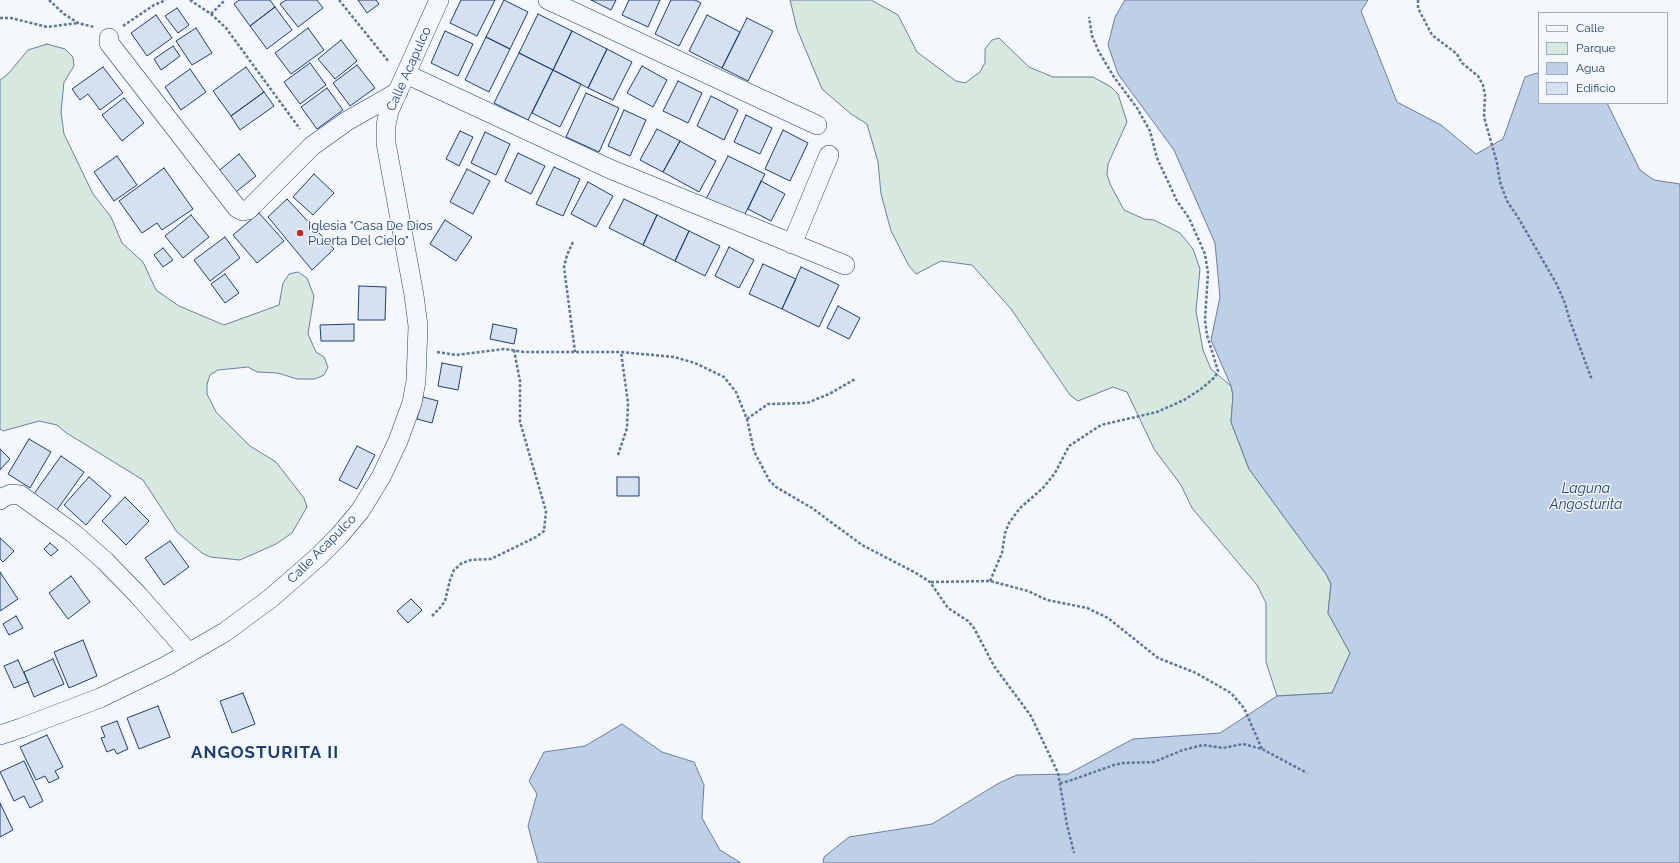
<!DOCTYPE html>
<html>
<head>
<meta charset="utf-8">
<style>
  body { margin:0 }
  #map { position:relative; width:1680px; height:863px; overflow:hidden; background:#f4f7fb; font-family:Raleway,sans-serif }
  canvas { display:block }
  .legend { position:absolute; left:1538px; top:12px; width:130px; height:92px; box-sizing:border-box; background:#f4f7fb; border:1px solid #9eadc5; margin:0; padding:5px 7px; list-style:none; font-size:12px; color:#1d3f73 }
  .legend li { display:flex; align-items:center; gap:8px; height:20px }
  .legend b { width:20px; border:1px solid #9eadc5 }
</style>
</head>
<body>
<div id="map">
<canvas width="1680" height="863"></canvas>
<ul class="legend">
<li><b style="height:5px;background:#f4f7fb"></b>Calle</li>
<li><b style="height:11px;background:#d7e8df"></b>Parque</li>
<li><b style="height:11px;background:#bed0e5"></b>Agua</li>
<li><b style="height:11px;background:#d5e0f0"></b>Edificio</li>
</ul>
</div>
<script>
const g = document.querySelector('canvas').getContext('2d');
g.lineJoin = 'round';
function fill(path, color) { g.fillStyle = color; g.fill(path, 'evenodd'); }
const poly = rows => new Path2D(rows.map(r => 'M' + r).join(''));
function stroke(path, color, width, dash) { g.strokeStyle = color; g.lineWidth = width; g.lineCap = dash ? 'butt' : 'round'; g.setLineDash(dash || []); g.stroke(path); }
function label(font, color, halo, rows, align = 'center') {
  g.font = font + ' Raleway,sans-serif'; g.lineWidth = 3; g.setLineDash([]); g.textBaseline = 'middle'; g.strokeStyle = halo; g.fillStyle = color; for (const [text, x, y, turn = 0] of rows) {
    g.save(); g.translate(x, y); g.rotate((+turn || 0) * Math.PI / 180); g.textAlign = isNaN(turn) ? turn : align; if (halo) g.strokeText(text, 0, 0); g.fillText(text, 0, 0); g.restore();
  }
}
const green = poly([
  [790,0,871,0,898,15,917,52,956,81,965,83,980,72,985,63,985,49,992,40,999,38,1029,67,1053,77,1093,77,1111,87,1118,94,1127,122,1108,164,1107,175,1111,186,1124,210,1144,219,1154,220,1180,233,1193,249,1200,269,1196,311,1203,350,1211,369,1231,386,1233,395,1231,422,1249,469,1326,574,1331,584,1328,613,1350,653,1332,693,1277,696,1266,662,1266,603,1257,585,1192,508,1181,485,1154,449,1127,392,1113,387,1078,401,1070,395,1011,309,972,265,941,261,916,274,909,266,891,231,881,194,878,162,867,124,851,114,822,89,797,29,790,0],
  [47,44,65,49,73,57,74,66,64,82,61,112,64,134,93,194,111,217,122,243,143,262,156,290,179,306,224,325,279,305,283,283,289,274,298,272,307,278,314,296,308,334,316,352,324,357,328,367,324,375,315,379,297,379,278,373,257,372,248,367,218,370,210,375,207,384,207,394,216,412,250,446,276,462,304,498,307,507,292,533,276,544,240,560,210,557,202,553,177,532,143,480,65,432,57,425,39,421,3,431,0,429,0,80,8,74,28,50,47,44]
]);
fill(green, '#d7e8df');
stroke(green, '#687fa3', 1);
const water = poly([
  [1125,0,1368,0,1361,11,1397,102,1441,125,1476,154,1503,139,1525,77,1537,73,1539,74,1539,103,1607,103,1640,170,1654,180,1680,184,1680,863,823,863,824,857,849,837,932,824,999,783,1017,775,1068,774,1133,739,1220,733,1277,696,1332,693,1350,653,1328,613,1331,584,1326,574,1249,469,1231,422,1233,395,1231,386,1211,340,1220,297,1215,243,1174,150,1118,74,1108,45,1115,17,1125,0],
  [622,724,662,752,694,762,704,785,702,818,720,850,741,863,538,863,528,826,537,794,529,781,544,752,585,746,622,724]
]);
fill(water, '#bed0e5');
stroke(water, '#687fa3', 1);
const building = poly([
  [239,0,270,0,275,7,250,26,234,4,239,0],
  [286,0,317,0,323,8,298,27,280,4,286,0],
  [358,0,376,0,379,4,367,13,358,0],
  [461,0,495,0,477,36,450,23,461,0],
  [504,0,528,12,510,49,486,37,504,0],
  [591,0,616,0,611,10,591,0],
  [629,0,660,0,648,27,622,15,629,0],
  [671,0,695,0,701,3,679,46,655,34,671,0],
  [275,7,292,30,267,49,250,26,275,7],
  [177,8,189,25,178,33,165,16,177,8],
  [538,14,572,31,553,70,519,53,538,14],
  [156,15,172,38,147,56,131,33,156,15],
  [707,15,740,32,722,68,689,51,707,15],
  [747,18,773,31,748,81,722,68,747,18],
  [196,28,212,53,192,65,176,41,196,28],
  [308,28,324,50,291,74,275,53,308,28],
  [445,31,473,44,458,76,431,63,445,31],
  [572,31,607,49,588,88,553,70,572,31],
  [486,37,510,49,489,92,465,80,486,37],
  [341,40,357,61,335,79,318,59,341,40],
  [173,46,180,56,161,70,154,59,173,46],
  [607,49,632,62,613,100,588,88,607,49],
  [519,53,553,70,528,120,494,103,519,53],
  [310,63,326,85,300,104,284,82,310,63],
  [357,65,375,88,350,106,333,83,357,65],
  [642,66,667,80,653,107,627,93,642,66],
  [103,67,123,93,100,110,88,94,80,100,72,89,103,67],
  [246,67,264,92,231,116,213,91,246,67],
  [190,69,206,92,181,110,165,87,190,69],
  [553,70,581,84,560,127,532,113,553,70],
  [678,81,702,93,688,123,663,111,678,81],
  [327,88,343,110,317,129,301,107,327,88],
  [264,92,274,106,240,130,231,116,264,92],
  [586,93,619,108,599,152,566,137,586,93],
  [711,96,738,110,724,140,697,126,711,96],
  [124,98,144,123,122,141,102,115,124,98],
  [624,110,646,120,630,156,608,146,624,110],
  [746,115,772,128,760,154,734,142,746,115],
  [657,129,680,141,663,172,640,160,657,129],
  [783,130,808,143,790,181,765,169,783,130],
  [460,131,473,137,459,166,446,159,460,131],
  [485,132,510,144,496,175,471,163,485,132],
  [680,141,716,161,699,192,663,172,680,141],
  [518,153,545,166,531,194,505,181,518,153],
  [239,154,256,176,232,195,215,174,239,154],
  [117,156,137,185,114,201,94,172,117,156],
  [728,156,765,174,743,218,706,199,728,156],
  [554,167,580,179,563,216,536,204,554,167],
  [164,168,193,209,162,230,157,223,142,233,119,201,164,168],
  [467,169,490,181,473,214,450,202,467,169],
  [314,174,334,193,313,215,293,197,314,174],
  [761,181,785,194,771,221,748,209,761,181],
  [588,182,613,196,596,227,571,214,588,182],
  [287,199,334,249,312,270,268,217,287,199],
  [624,199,657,215,643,245,609,228,624,199],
  [259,213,284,241,257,263,233,235,259,213],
  [191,215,209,237,183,258,165,236,191,215],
  [657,215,689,231,675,261,643,245,657,215],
  [445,220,472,237,456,261,430,244,445,220],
  [689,231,720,246,705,276,675,261,689,231],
  [225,237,240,258,210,281,194,260,225,237],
  [729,247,754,260,739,288,715,276,729,247],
  [163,248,173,260,163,267,154,255,163,248],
  [763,264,796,279,782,309,749,294,763,264],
  [801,267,839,285,819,327,782,309,801,267],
  [225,274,239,293,225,303,211,284,225,274],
  [359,286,386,287,385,320,358,320,359,286],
  [838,306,860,318,849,339,827,328,838,306],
  [354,324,354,341,321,341,320,325,354,324],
  [493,324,517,329,514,344,490,339,493,324],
  [442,363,462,367,458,390,438,386,442,363],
  [423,397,438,401,432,423,417,419,423,397],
  [29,439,51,452,30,488,8,474,29,439],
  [357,446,375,455,357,489,339,480,357,446],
  [0,449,10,459,0,470,0,449],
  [61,456,84,472,54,514,31,498,61,456],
  [89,477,111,496,86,525,64,505,89,477],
  [617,477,639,477,639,496,617,496,617,477],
  [125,497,149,521,126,545,102,521,125,497],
  [0,538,14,551,3,562,0,559,0,538],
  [170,541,189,567,164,585,145,558,170,541],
  [50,543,58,550,51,556,44,549,50,543],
  [0,572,18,599,0,611,0,572],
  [71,576,90,602,68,619,49,593,71,576],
  [411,599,422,610,408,623,397,611,411,599],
  [16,616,23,628,9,635,3,624,16,616],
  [83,640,97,676,69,688,54,652,83,640],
  [53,659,64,684,34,697,24,672,53,659],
  [18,660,28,682,14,688,4,666,18,660],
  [243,693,255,724,232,733,220,701,243,693],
  [158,706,170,737,139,749,127,718,158,706],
  [117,721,128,749,117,754,114,749,107,752,101,738,105,737,101,727,117,721],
  [47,735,63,767,55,771,59,778,49,783,45,776,36,780,20,747,47,735],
  [24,761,43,801,30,808,24,796,14,801,0,772,24,761],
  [0,803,13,830,0,837,0,803]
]);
fill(building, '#d5e0f0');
stroke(building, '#1d3f73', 1);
const street = poly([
  [548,0,817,125],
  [109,38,109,43,237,208,243,211,248,210,312,146,347,121,398,92],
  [406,74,610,169,845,265],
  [792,244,829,155],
  [0,500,4,497,11,494,20,495,73,533,105,561,139,596,189,653],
  [0,735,21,728,100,698,166,666,225,632,271,598,318,557,339,536,360,511,381,477,398,441,412,403,416,381,418,326,414,295,386,143,386,125,389,111,439,0]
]);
stroke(street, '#1d3f73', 20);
stroke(poly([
  [49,0,64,14,78,23,94,27],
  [190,0,211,14,226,28,300,129],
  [339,0,389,62],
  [1418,0,1418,8,1432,35,1457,54,1462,63,1478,76,1483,85,1485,95,1484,117,1497,163,1500,182,1507,201,1519,219,1556,283,1565,303,1570,321,1592,380],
  [211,14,225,0],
  [0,18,11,18,47,27,78,23],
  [123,26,154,5,166,0],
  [573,242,567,255,564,267,575,352],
  [437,352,456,355,504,349,524,352,621,352,674,357,695,363,724,377,736,392,747,419,754,451,769,480,776,487,812,508,862,545,916,573,930,582,948,608,968,621,974,628,994,666,1031,716,1058,773,1067,825,1074,853],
  [747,419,768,404,807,403,829,394,855,379],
  [618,455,627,428,628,403,621,352],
  [990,581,1002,553,1005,533,1009,523,1020,508,1043,488,1055,473,1069,446,1101,425,1157,412,1184,400,1201,389,1215,377,1218,371,1207,335,1205,320,1208,273,1205,254,1189,218,1177,201,1157,158,1150,131,1137,108,1114,77,1099,52,1092,36,1089,17],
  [931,582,990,581,1028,591,1047,600,1087,608,1108,618,1158,658,1196,673,1231,693,1244,708,1262,749],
  [432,616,439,609,445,601,450,580,454,570,462,563,471,560,491,559,536,537,544,531,546,511,520,422,520,381,514,350],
  [1060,783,1069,781,1114,765,1123,763,1154,762,1183,750,1203,745,1223,748,1243,744,1262,749,1307,773]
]), '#5e769c', 2.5, [3, 2]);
stroke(street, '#f4f7fb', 19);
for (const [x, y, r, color] of [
  [300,233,4,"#c62828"]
]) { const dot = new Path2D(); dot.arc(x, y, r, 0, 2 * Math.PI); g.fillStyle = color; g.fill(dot); stroke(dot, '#f4f7fb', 1.5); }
label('13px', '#1d3f73', '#f4f7fb', [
  ["Calle Acapulco",409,69,-66],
  ["Calle Acapulco",322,549,-45]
]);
label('13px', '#1d3f73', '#f4f7fb', [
  ["Iglesia \"Casa De Dios",308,226],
  ["Puerta Del Cielo\"",308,241]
], 'left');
label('italic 14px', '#1d3f73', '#f4f7fb', [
  ["Laguna",1586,489],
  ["Angosturita",1586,505]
]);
g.letterSpacing = '1px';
label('bold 17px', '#1d3f73', '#f4f7fb', [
  ["ANGOSTURITA II",265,753]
]);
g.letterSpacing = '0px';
</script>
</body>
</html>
